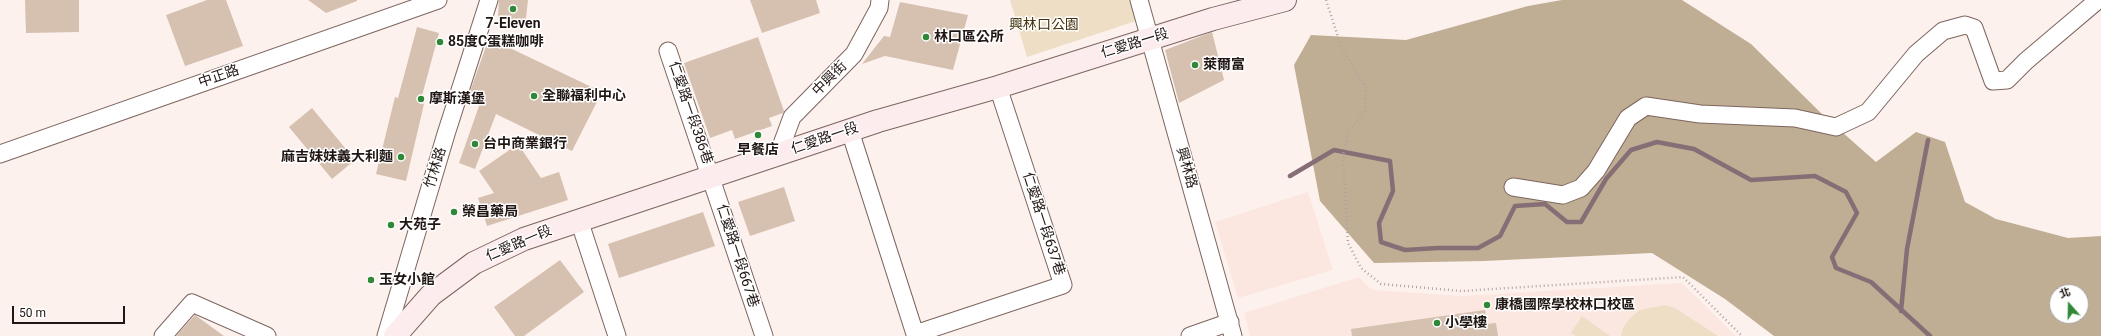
<!DOCTYPE html>
<html>
<head>
<meta charset="utf-8">
<style>
  body { margin:0 }
  #map { position:relative; width:2101px; height:336px; overflow:hidden; background:#fdf1ee; font-family:Roboto,"Noto Sans TC",sans-serif }
  canvas { display:block }
  .north { position:absolute; left:2049px; top:284px; width:40px; height:40px; box-sizing:border-box; background:#fff; border:1px solid #a6a2a1; border-radius:50%; rotate:340deg; font-size:11px; font-weight:700; line-height:16px; text-align:center; color:#201613 }
  .north::after { content:''; display:block; margin:auto; width:14px; height:18px; background:#2f8838; clip-path:polygon(50% 0,100% 100%,50% 72%,0 100%) }
  .scale { position:absolute; left:12px; top:306px; width:113px; height:18px; box-sizing:border-box; border:2px solid #201613; border-top:0; padding-left:5px; font-size:12px; line-height:14px; white-space:nowrap; color:#201613; -webkit-text-stroke:3px #fff; paint-order:stroke }
</style>
</head>
<body>
<div id="map">
<canvas width="2101" height="336"></canvas>
<div class="north">北</div>
<div class="scale">50 m</div>
</div>
<script>
const g = document.querySelector('canvas').getContext('2d');
g.lineJoin = 'round';
function fill(path, color) { g.fillStyle = color; g.fill(path, 'evenodd'); }
const poly = rows => new Path2D(rows.map(r => 'M' + r).join(''));
function stroke(path, color, width, dash) { g.strokeStyle = color; g.lineWidth = width; g.lineCap = dash ? 'butt' : 'round'; g.setLineDash(dash || []); g.stroke(path); }
function label(font, color, halo, rows, align = 'center') {
  g.font = font + ' Roboto,"Noto Sans TC",sans-serif'; g.lineWidth = 3; g.setLineDash([]); g.textBaseline = 'middle'; g.strokeStyle = halo; g.fillStyle = color; for (const [text, x, y, turn = 0] of rows) {
    g.save(); g.translate(x, y); g.rotate((+turn || 0) * Math.PI / 180); g.textAlign = isNaN(turn) ? turn : align; if (halo) g.strokeText(text, 0, 0); g.fillText(text, 0, 0); g.restore();
  }
}
fill(poly([
  [1308,192,1333,270,1238,298,1215,222],
  [1359,277,1372,290,1462,296,1682,283,1736,336,1250,336,1244,313]
]), '#fce6e0');
fill(poly([
  [1010,0,1130,0,1136,21,1027,57],
  [1665,305,1675,308,1718,336,1621,336,1624,326,1631,317,1640,310],
  [1582,316,1610,336,1576,336,1571,333]
]), '#eddec5');
fill(poly([
  [1562,0,1682,0,1751,44,1825,117,1876,162,1916,132,1945,142,1965,202,1996,219,2068,238,2101,236,2101,336,1774,336,1725,299,1652,253,1484,261,1374,263,1320,201,1294,65,1311,35,1406,40,1528,6],
  [2057,292,2081,292,2081,316,2057,316]
]), '#bfae93');
stroke(poly([
  [1290,176,1334,150,1390,161,1393,191,1379,223,1381,242,1405,250,1438,248,1478,248,1500,236,1515,206,1545,204,1567,222,1581,222,1606,179,1631,150,1657,142,1694,149,1751,180,1815,176,1846,192,1857,213,1832,257,1836,268,1871,282,1930,336],
  [1901,311,1907,249,1928,140]
]), '#876e76', 4.5);
fill(poly([
  [25,0,79,0,79,32,26,33],
  [207,0,226,0,243,46,185,66,166,15],
  [308,0,357,0,357,1,326,13],
  [499,0,528,0,525,27,498,17],
  [750,0,816,0,820,13,762,33],
  [900,2,968,15,953,70,885,56,862,64,884,36,890,37],
  [417,27,439,33,420,103,424,104,406,181,376,174,395,97,398,98],
  [1212,32,1224,80,1179,103,1165,50],
  [758,37,784,111,783,113,769,118,772,126,735,139,732,130,710,138,684,63],
  [489,38,602,92,572,151,496,114,475,169,459,163,479,106,467,100],
  [312,108,355,160,332,179,289,127],
  [518,144,541,178,559,172,568,200,487,226,478,198,494,193,479,171],
  [784,187,795,221,750,236,738,202],
  [703,212,715,246,619,278,608,244],
  [560,260,584,292,524,336,515,336,494,307],
  [1485,310,1487,324,1496,323,1498,336,1352,336,1351,329],
  [195,315,224,336,176,336]
]), '#d6c0b0');
const minor = poly([
  [1139,0,1233,336],
  [668,51,764,336],
  [850,131,915,334,1063,285,998,87],
  [0,154,438,0],
  [778,155,792,117,854,54,879,8,880,0],
  [1513,187,1563,195,1581,188,1596,171,1628,118,1646,106,1700,114,1795,118,1836,127,1868,112,1916,54,1943,31,1965,25,1974,28,1993,81,2007,80,2026,61,2098,0],
  [579,220,617,336],
  [163,336,192,303,267,336],
  [386,336,446,134,489,0],
  [1190,336,1230,322]
]);
const secondary = poly([
  [395,336,431,295,474,263,524,239,878,121,998,87,1213,19,1285,0]
]);
stroke(minor, '#7d655e', 19);
stroke(secondary, '#7d655e', 24);
stroke(poly([
  [1326,0,1342,49,1366,88,1365,111,1349,130,1343,155,1348,243,1361,268,1381,284,1462,291,1683,277,1742,336]
]), '#b0a4a1', 2.5, [1, 3]);
stroke(minor, '#fff', 17);
stroke(secondary, '#fdeced', 22);
for (const [x, y, r, color] of [
  [513,9,4,"#2f8838"],
  [926,37,4,"#2f8838"],
  [440,42,4,"#2f8838"],
  [1195,65,4,"#2f8838"],
  [534,96,4,"#2f8838"],
  [421,99,4,"#2f8838"],
  [758,135,4,"#2f8838"],
  [475,144,4,"#2f8838"],
  [401,157,4,"#2f8838"],
  [454,212,4,"#2f8838"],
  [391,225,4,"#2f8838"],
  [371,280,4,"#2f8838"],
  [1487,305,4,"#2f8838"],
  [1437,323,4,"#2f8838"]
]) { const dot = new Path2D(); dot.arc(x, y, r, 0, 2 * Math.PI); g.fillStyle = color; g.fill(dot); stroke(dot, '#fff', 1.5); }
label('bold 14px', '#201613', '#fff', [
  ["7-Eleven",513,24,"center"],
  ["林口區公所",934,37],
  ["85度C蛋糕咖啡",448,42],
  ["萊爾富",1203,65],
  ["全聯福利中心",542,96],
  ["摩斯漢堡",429,99],
  ["台中商業銀行",483,144],
  ["早餐店",758,150,"center"],
  ["麻吉妹妹義大利麵",393,157,"right"],
  ["榮昌藥局",462,212],
  ["大苑子",399,225],
  ["玉女小館",379,280],
  ["康橋國際學校林口校區",1495,305],
  ["小學樓",1445,323]
], 'left');
label('14px', '#44310d', '#fff', [
  ["興林口公園",1044,25]
]);
label('14px', '#201613', '#fff', [
  ["仁愛路一段",1135,44,-17],
  ["中正路",219,77,-19],
  ["中興街",830,79,-45],
  ["仁愛路一段386巷",690,113,71],
  ["仁愛路一段",825,139,-19],
  ["竹林路",436,168,-73],
  ["興林路",1186,168,74],
  ["仁愛路一段637巷",1043,224,72],
  ["仁愛路一段",519,244,-23],
  ["仁愛路一段667巷",737,256,72]
]);
</script>
</body>
</html>
